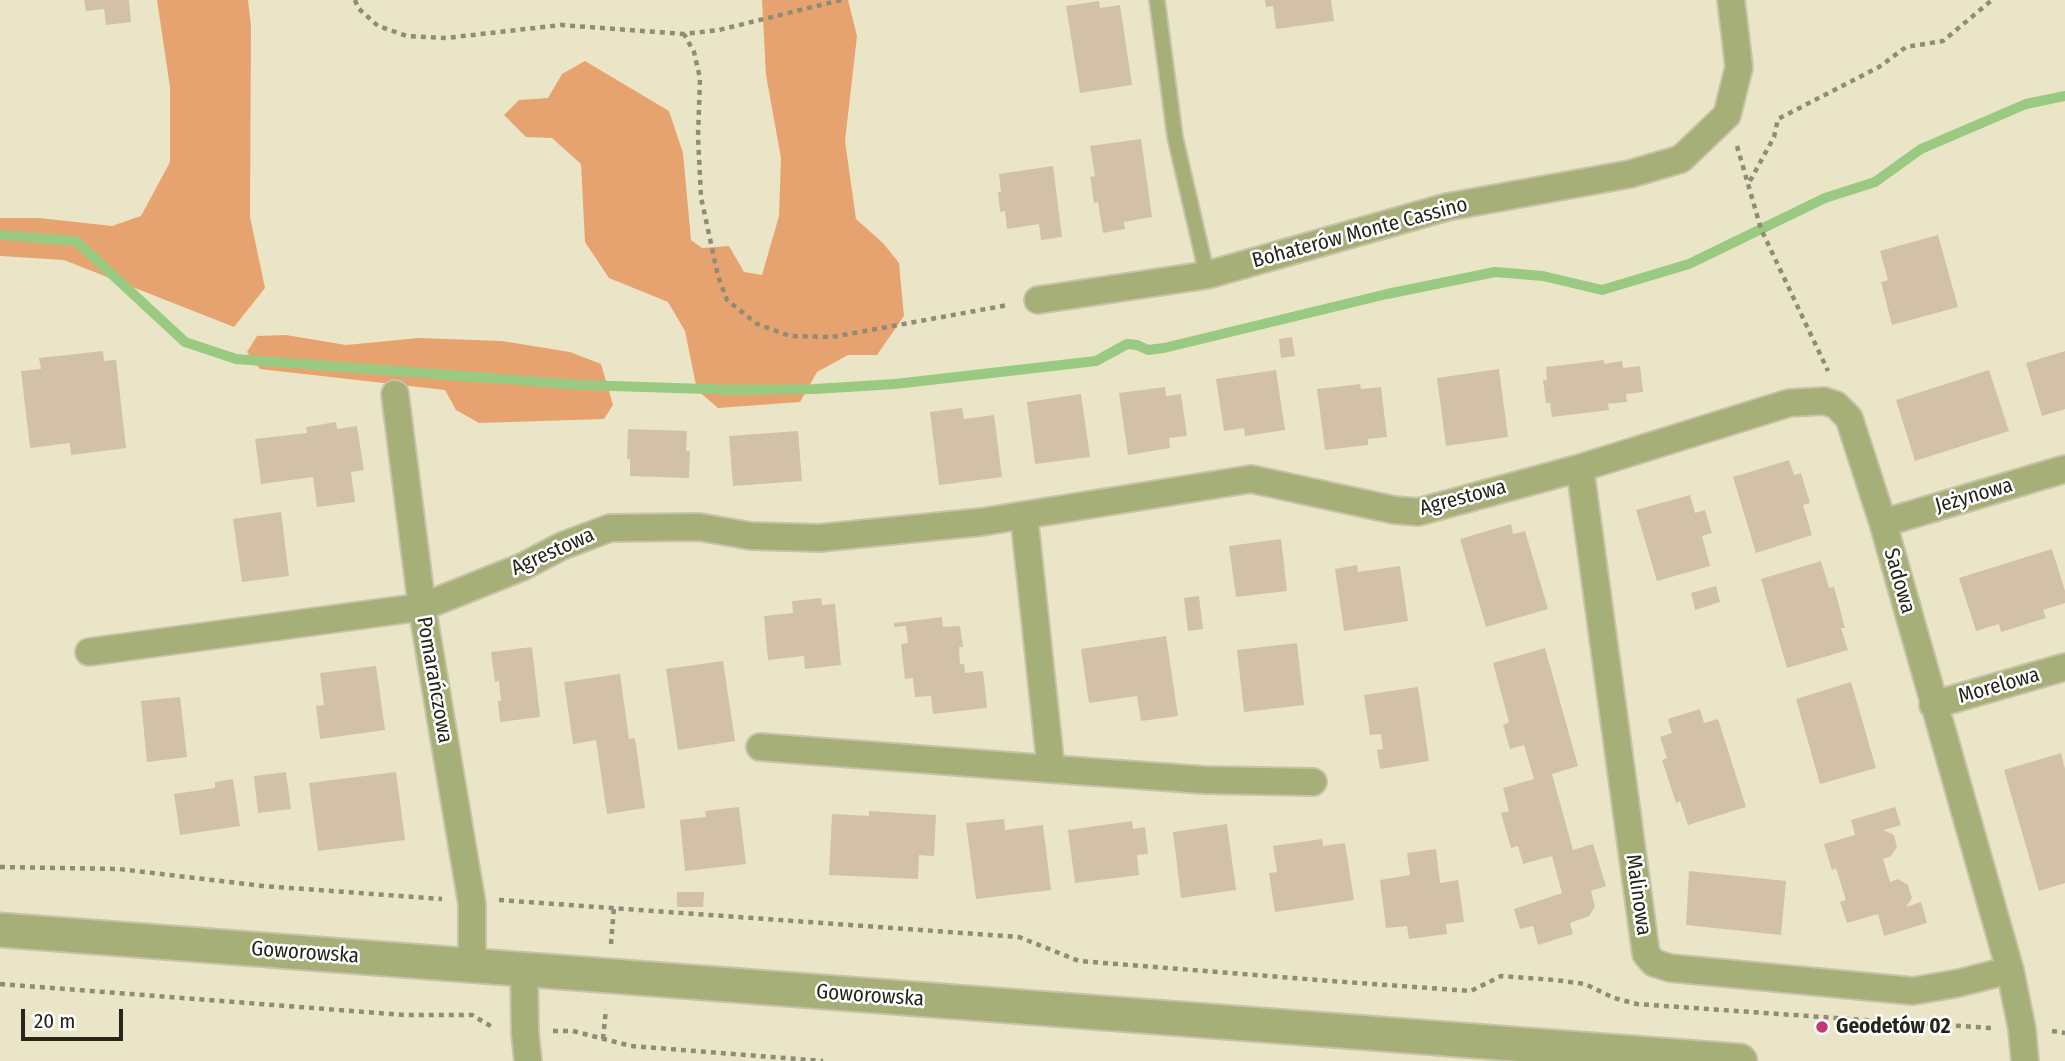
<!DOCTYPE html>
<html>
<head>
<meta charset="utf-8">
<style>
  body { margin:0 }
  #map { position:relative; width:2065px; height:1061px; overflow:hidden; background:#ebe5c7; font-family:"Fira Sans Condensed",sans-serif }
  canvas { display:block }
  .scale { position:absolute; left:21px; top:1009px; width:102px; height:32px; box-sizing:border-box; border:4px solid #27251a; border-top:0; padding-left:9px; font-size:21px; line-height:24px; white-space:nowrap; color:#27251a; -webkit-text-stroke:5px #fff; paint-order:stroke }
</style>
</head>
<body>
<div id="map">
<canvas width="2065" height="1061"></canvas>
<div class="scale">20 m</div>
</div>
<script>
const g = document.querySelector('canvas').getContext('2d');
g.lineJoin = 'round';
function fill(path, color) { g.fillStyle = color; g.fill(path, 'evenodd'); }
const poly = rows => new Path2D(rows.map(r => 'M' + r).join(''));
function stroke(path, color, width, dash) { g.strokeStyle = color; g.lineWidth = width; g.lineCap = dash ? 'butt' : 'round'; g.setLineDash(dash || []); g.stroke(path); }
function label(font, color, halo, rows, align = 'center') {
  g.font = font + ' "Fira Sans Condensed",sans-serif'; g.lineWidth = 5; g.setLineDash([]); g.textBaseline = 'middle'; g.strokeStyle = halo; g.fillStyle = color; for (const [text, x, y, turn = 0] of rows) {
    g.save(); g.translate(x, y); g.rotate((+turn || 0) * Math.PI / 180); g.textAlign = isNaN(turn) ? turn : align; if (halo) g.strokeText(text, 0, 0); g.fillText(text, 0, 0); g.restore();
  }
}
fill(poly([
  [157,0,248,0,251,26,250,217,265,288,234,327,64,260,0,256,0,218,39,218,112,226,141,216,170,162,170,87],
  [762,0,848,0,857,36,845,141,856,219,883,243,899,263,904,316,877,355,848,355,817,372,800,402,718,408,697,390,685,331,668,302,609,278,585,242,581,164,552,138,526,137,504,115,519,100,548,98,562,74,585,61,669,111,683,153,691,240,702,248,729,246,744,272,762,275,779,216,781,158,766,75],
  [286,335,346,345,419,338,502,341,570,352,601,364,613,405,604,419,479,423,456,410,445,390,260,369,247,352,257,336]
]), '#e7a36f');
stroke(poly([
  [0,235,76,241,185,342,236,359,583,385,736,390,815,389,895,384,1096,361,1127,344,1137,345,1148,350,1164,348,1387,294,1495,272,1543,276,1602,290,1689,264,1825,198,1875,182,1921,149,2026,104,2065,96]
]), '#9aca81', 10);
fill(poly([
  [84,0,129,0,131,22,106,25,104,9,86,11],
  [1265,0,1331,0,1334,21,1276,29,1273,6,1266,7],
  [1099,1,1100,8,1120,5,1132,85,1080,93,1066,6],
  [1141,139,1152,217,1124,222,1125,229,1103,233,1098,202,1094,203,1090,177,1095,176,1090,146],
  [1053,166,1062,237,1041,240,1039,224,1007,229,1005,211,1000,212,998,192,1001,192,999,174],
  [1938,235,1958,307,1892,325,1881,282,1888,280,1880,251],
  [1292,337,1295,356,1281,358,1279,339],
  [103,351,104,361,116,360,126,448,71,455,70,443,30,448,21,371,41,369,39,358],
  [2065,351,2065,409,2042,416,2026,363],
  [1604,360,1604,364,1622,361,1623,368,1640,366,1643,392,1626,394,1627,402,1608,404,1609,410,1552,417,1550,403,1546,403,1543,380,1547,380,1546,367],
  [1499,369,1508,437,1446,446,1437,378],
  [1276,370,1285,430,1245,436,1244,428,1224,431,1216,379],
  [1989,370,2009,431,1915,461,1896,400],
  [1360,384,1361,389,1381,387,1387,437,1368,439,1368,445,1325,450,1317,389],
  [1165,387,1166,396,1181,394,1187,436,1169,438,1170,448,1128,455,1119,393],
  [1081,394,1090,457,1035,464,1027,402],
  [962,408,964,419,994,415,1002,477,939,485,930,412],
  [336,422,337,429,357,426,364,470,351,472,355,502,317,507,313,477,261,484,255,439,307,433,306,427],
  [628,429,687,431,686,451,690,451,689,478,630,476,630,459,627,459],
  [798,431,802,481,733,486,729,436],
  [1789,460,1794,475,1801,473,1810,503,1803,505,1812,535,1756,553,1733,477],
  [1690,495,1695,513,1705,510,1712,533,1702,536,1710,566,1657,581,1636,510],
  [281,512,289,576,242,582,233,519],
  [1511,524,1513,534,1525,531,1548,609,1486,627,1460,539],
  [1281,539,1287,591,1236,597,1229,546],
  [2052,549,2065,591,2065,603,2043,610,2046,618,2001,632,1999,624,1976,631,1959,578],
  [1821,561,1829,588,1834,587,1845,628,1841,628,1848,650,1787,668,1761,579],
  [1357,565,1358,572,1400,566,1408,621,1344,631,1335,569],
  [1716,586,1720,602,1695,610,1691,593],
  [1199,596,1203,629,1188,631,1184,598],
  [821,598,822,605,835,604,841,665,805,669,804,656,768,660,764,616,793,613,792,601],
  [942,617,943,627,960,626,963,647,959,647,960,664,964,664,965,673,983,671,987,708,933,714,931,696,915,697,913,678,905,679,901,644,908,643,906,626,894,627,894,623],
  [1166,636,1178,716,1141,721,1137,696,1089,703,1081,649],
  [1297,643,1304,705,1244,712,1237,650],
  [532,647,540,717,500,722,498,701,501,701,499,681,495,682,491,652],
  [1545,648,1578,766,1552,774,1573,850,1593,844,1606,886,1591,891,1595,907,1589,916,1570,923,1573,934,1538,945,1533,926,1520,929,1514,909,1562,893,1552,856,1523,864,1518,846,1511,848,1501,813,1509,811,1503,788,1534,779,1524,745,1510,749,1503,725,1509,722,1493,663],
  [723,661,735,741,678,750,666,669],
  [376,666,385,730,320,739,316,706,324,705,320,673],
  [620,674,629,739,635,738,645,808,607,814,596,740,573,744,564,682],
  [1851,682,1876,768,1820,784,1796,699],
  [1418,687,1429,761,1380,769,1377,750,1383,749,1381,734,1370,735,1364,695],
  [180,697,187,757,147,762,141,701],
  [1700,709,1704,723,1718,719,1746,807,1688,825,1680,801,1676,803,1662,760,1667,758,1660,737,1672,733,1668,719],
  [2061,753,2065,769,2065,883,2039,891,2004,770],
  [286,772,291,809,258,813,254,776],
  [396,772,405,840,318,851,309,783],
  [233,779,240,826,180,835,174,794,215,788,215,782],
  [739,807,746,864,685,871,680,820,706,817,705,811],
  [1895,807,1901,825,1883,830,1894,835,1897,847,1891,856,1883,859,1890,882,1898,879,1908,885,1912,898,1906,907,1921,902,1927,923,1884,936,1878,914,1847,923,1840,902,1846,900,1836,868,1832,870,1824,844,1855,835,1851,820],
  [869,811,936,815,934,856,919,855,918,879,829,875,832,814,869,816],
  [1004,819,1005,830,1043,825,1051,890,976,899,966,823],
  [1132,821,1133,829,1145,827,1148,854,1137,855,1139,875,1075,883,1068,830],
  [1227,824,1236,890,1181,898,1173,832],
  [1322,839,1323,846,1345,843,1354,900,1275,912,1269,873,1277,872,1273,846],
  [1436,849,1440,883,1458,880,1464,922,1446,924,1447,934,1409,939,1407,926,1386,928,1380,880,1410,875,1407,853],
  [1689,871,1786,881,1781,935,1686,925],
  [677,892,704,892,703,907,677,907]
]), '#d2c1a7');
const service = poly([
  [1157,0,1175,137,1207,275]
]);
const minor = poly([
  [1038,300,1207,275,1447,207,1630,174,1681,159,1727,115,1739,67,1731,0],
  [395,394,422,607,472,904,472,965],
  [1580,468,1646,954,1654,963,1670,968,1913,991,1959,983,2010,970],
  [1024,516,1051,769,1205,780,1313,782],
  [1883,523,2065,469],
  [89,652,422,607,522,567,562,546,610,528,699,527,751,536,819,538,981,522,1251,479,1394,510,1418,512,1580,468,1789,403,1824,401,1836,405,1849,418,1883,523,2010,970,2022,1029,2025,1061],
  [1933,705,2065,667],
  [760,747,1051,769],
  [524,969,525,1033,528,1061]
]);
const tertiary = poly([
  [0,930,1740,1061]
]);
stroke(service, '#c8c2a8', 18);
stroke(minor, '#c8c2a8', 30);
stroke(tertiary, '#c8c2a8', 37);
stroke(poly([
  [355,0,358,8,378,26,407,36,446,38,561,25,684,34],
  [841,0,719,30,684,34,694,52,700,78,698,137,701,197,718,276,727,300,757,324,790,336,832,337,1008,305],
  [1737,146,1761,229,1828,371],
  [1750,181,1774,137,1778,119,1879,67,1906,47,1943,41,1992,0],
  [0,867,119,869,263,886,442,899],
  [499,900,1019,937,1079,961,1331,981,1471,991,1501,976,1555,980,1585,984,1614,998,1637,1004,1879,1021],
  [611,944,614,907],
  [0,984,404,1015,472,1015,494,1028],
  [1916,1023,1991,1028],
  [553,1031,573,1031,631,1046,823,1061],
  [2052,1031,2065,1033],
  [603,1039,606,1009]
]), '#8f8b76', 4.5, [5, 5]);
stroke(service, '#a6af77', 14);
stroke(minor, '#a6af77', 26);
stroke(tertiary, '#a6af77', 33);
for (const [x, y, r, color] of [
  [1822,1027,7,"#c23871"]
]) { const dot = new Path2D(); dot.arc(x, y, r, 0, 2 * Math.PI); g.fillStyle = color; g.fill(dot); stroke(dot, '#fff', 2.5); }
label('21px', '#27251a', '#fff', [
  ["Bohaterów Monte Cassino",1360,233,-15],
  ["Jeżynowa",1974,496,-16],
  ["Agrestowa",1463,498,-15],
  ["Agrestowa",553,552,-24],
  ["Sadowa",1899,581,74],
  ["Pomarańczowa",434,680,80],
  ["Morelowa",1999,686,-16],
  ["Malinowa",1638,895,82],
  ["Goworowska",305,953,4],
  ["Goworowska",870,996,4]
]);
label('bold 21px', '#27251a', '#fff', [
  ["Geodetów 02",1836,1027]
], 'left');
</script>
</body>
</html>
